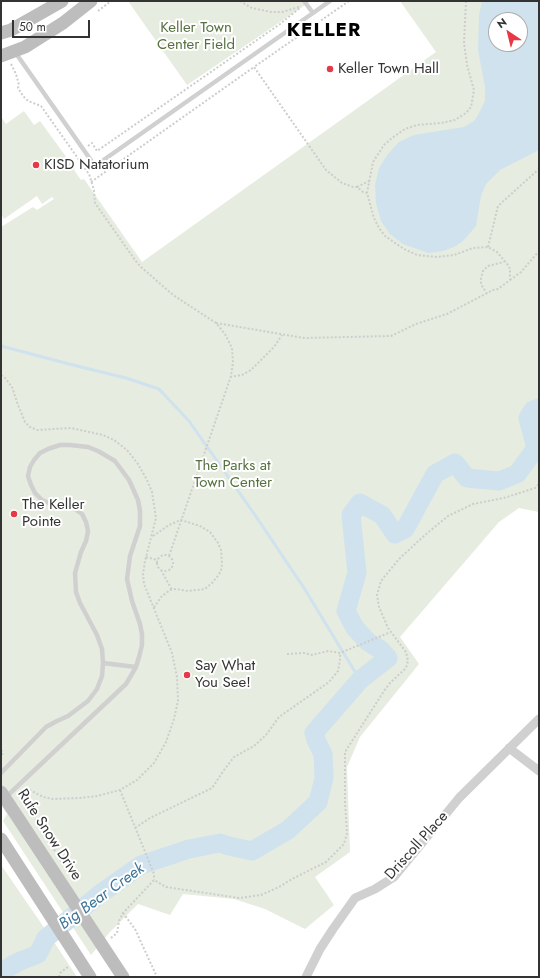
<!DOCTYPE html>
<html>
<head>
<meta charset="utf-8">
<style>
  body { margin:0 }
  #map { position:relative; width:540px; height:978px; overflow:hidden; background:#fff; font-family:Jost,sans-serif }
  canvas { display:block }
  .frame { position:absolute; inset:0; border:2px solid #333; pointer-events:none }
  .north { position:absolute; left:488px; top:12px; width:40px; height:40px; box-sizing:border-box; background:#fff; border:1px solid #adadad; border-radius:50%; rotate:325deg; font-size:11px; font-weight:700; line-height:16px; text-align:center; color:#333 }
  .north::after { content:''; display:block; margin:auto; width:14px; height:18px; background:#e63946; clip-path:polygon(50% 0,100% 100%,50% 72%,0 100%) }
  .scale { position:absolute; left:12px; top:20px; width:78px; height:18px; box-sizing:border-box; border:2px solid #333; border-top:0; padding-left:5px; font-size:12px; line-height:14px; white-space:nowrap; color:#333; -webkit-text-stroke:3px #fff; paint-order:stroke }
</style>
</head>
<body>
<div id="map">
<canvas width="540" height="978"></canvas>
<div class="frame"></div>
<div class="north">N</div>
<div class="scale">50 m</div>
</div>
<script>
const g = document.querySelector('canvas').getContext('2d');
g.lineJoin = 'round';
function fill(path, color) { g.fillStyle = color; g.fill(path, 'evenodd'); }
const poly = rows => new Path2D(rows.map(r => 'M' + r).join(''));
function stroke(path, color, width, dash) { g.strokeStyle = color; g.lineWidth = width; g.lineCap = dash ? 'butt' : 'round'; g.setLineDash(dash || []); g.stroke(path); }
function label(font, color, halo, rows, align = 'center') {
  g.font = font + ' Jost,sans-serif'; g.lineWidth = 4; g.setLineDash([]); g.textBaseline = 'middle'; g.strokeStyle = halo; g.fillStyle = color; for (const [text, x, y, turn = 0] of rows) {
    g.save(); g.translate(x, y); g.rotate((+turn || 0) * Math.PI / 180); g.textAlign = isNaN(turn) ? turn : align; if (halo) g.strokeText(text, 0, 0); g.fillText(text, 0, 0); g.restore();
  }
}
fill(poly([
  [128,1,311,1,187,85],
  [400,1,539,1,539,512,519,508,499,522,400,637,419,664,360,737,347,767,350,852,315,877,334,905,305,929,265,909,234,899,183,894,170,915,138,904,110,932,91,955,3,821,7,814,1,805,1,227,33,207,37,210,54,199,52,197,42,204,37,196,4,219,1,214,1,119,2,118,6,124,24,111,34,125,40,121,75,169,74,170,81,180,84,179,142,262,436,52],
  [496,20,520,20,520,44,496,44],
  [1,865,54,942,77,977,1,977]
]), '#e6ecdf');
fill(poly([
  [482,1,539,1,539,150,500,170,486,184,481,196,476,226,463,241,454,247,443,251,428,253,403,244,390,234,381,221,376,203,375,185,379,168,388,154,399,142,414,135,464,127,474,121,478,115,485,101,485,87,478,50,479,15],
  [496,20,520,20,520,44,496,44]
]), '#cfe2ee');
stroke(poly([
  [1,346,69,364,126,378,159,389,189,421,255,515,304,588,360,680]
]), '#cfe2ee', 3);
stroke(poly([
  [1,972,18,962,38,954,46,938,100,894,141,865,189,849,220,843,229,846,252,851,288,830,318,802,324,778,323,754,316,740,314,733,360,680,388,658,381,650,368,642,355,628,346,611,357,573,351,515,360,503,382,515,395,534,405,529,435,474,455,463,467,478,499,481,517,474,536,448,528,418,533,410,539,408]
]), '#cfe2ee', 19);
stroke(poly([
  [240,1,252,8,271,12,282,12,299,7],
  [349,1,254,67,326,170,342,183,353,187,357,187,363,192,367,193],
  [98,11,111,1],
  [11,64,16,74,19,85,18,88,23,96,28,101,41,106,89,174,94,190,95,203,135,260,141,267,173,295,216,323,225,334,232,348,233,362,231,376,169,556],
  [88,146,92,143,97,151,280,24,301,7],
  [91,182,254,67],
  [357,187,369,181],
  [488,247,498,206,539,169],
  [510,280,521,272,539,251],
  [487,294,481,284,481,278,483,271,488,266,504,262],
  [216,323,304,338,391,336,416,324,447,314,493,290,498,289,510,280,510,269,508,265,497,252,488,247,473,248,454,255,437,257,417,255,404,249,385,236,379,228,374,218,367,193,373,162,384,145,392,138,405,129,417,125,441,123,455,120,466,113,471,107,474,90,467,65,464,43,466,1],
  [1,375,5,378,12,387,18,405,25,422,30,427,37,430,71,428,103,435,114,440,127,450,138,464,147,480,152,492,156,518,145,561,143,574,144,584,172,653,177,677,178,701,174,719,166,742,154,763,137,780,120,790,97,796,80,798,53,799,43,797,30,790,23,792,21,795,63,864],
  [230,377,242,375,251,370,274,347,282,335],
  [153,536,169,525,181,520,200,526,210,532,218,543,221,550,222,564,221,571,217,577,212,583,205,589,188,591,176,589,170,590,161,597,153,609],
  '157 563a8 8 0 1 1 16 0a8 8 0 1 1-16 0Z',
  [146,557,158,560],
  [161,570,172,590],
  [287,654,304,653,312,655,328,651,340,653,391,632],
  [1,750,3,752,1,757],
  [120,790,154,874,154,880],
  [135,828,150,818,212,788,224,770,234,757,254,746,266,735,279,717,329,682,338,671,340,660,340,653],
  [123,913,135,929,157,977],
  [111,938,117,933,119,921,123,913,154,880,166,887,239,898,261,895,279,887,292,879,326,862,344,844,347,833,345,802,345,752,384,691,390,683,406,668,408,661,406,652,388,628,379,607,377,595,381,581,399,559,425,535,448,516,473,504,504,498,535,488,539,484],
  [59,977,60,973,69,966]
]), '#cdcdcd', 2, [2, 2]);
stroke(poly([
  [313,13,330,1],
  [15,52,95,166,313,13,304,1],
  [103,663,136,667],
  [1,773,46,727,57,721,68,716,88,701,97,689,102,676,103,663,102,649,97,635,80,603,76,592,75,573,81,552,86,541,88,531,86,522,82,514,72,507,67,506,51,504,42,500,35,493,31,485,28,476,30,467,34,460,40,453,48,449,60,445,70,445,88,447,98,451,115,461,129,480,138,500,140,511,140,526,130,556,127,579,132,601,140,624,142,634,142,645,139,657,136,667,126,684,6,797]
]), '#d0d0d0', 4.5);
stroke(poly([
  [509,748,539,771],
  [306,977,320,949,333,929,355,898,375,889,394,877,459,798,539,719]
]), '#d0d0d0', 9);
stroke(poly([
  [1,33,11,30,62,1],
  [1,56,25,47,63,23,91,1],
  [1,792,123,977],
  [1,839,90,977]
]), '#bdbdbd', 13);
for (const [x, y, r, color] of [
  [330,69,4,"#e63946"],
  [36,165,4,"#e63946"],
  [14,514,4,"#e63946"],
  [187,675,4,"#e63946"]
]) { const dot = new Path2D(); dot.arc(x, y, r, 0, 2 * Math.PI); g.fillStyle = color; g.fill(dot); stroke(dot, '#fff', 1.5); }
label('15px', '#56703f', '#fff', [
  ["Keller Town",196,28],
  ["Center Field",196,45],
  ["The Parks at",233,466],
  ["Town Center",233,483]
]);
label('15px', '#333', '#fff', [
  ["Keller Town Hall",338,69],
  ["KISD Natatorium",44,165],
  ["The Keller",22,505],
  ["Pointe",22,522],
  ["Say What",195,666],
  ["You See!",195,683]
], 'left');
label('15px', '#333', '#fff', [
  ["Rufe Snow Drive",49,835,57],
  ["Driscoll Place",417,846,-48]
]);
label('italic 16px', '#3f7597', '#fff', [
  ["Big Bear Creek",102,897,-36]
]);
g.letterSpacing = '1px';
label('bold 19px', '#000', '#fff', [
  ["KELLER",324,31]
]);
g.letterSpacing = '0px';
</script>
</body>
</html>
